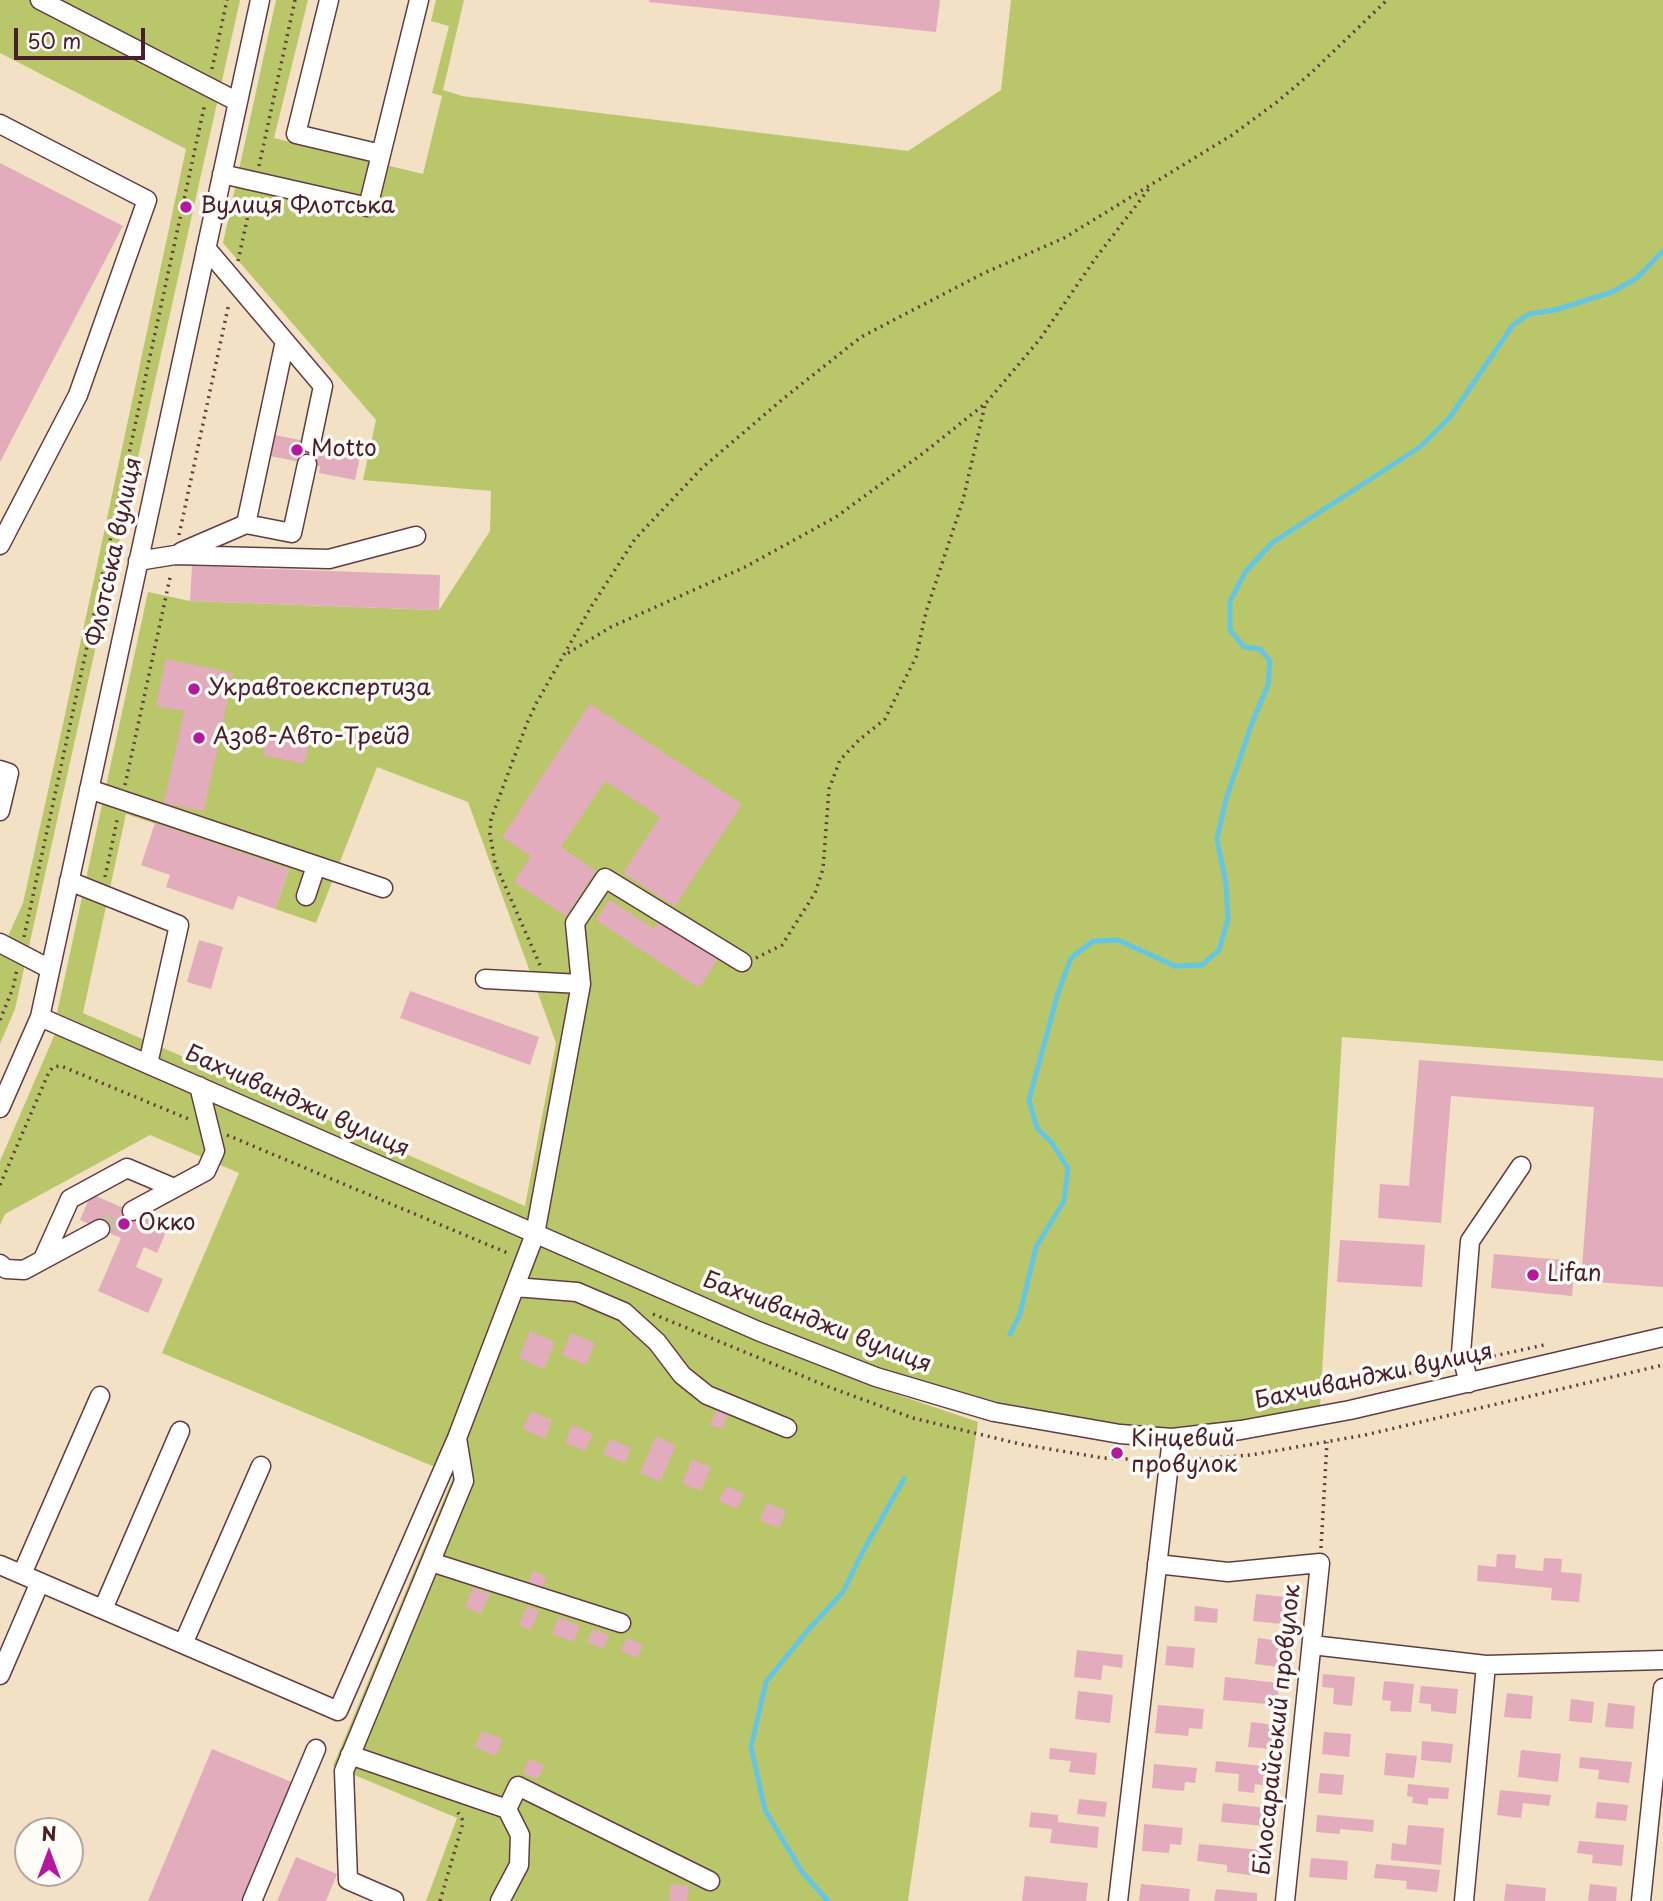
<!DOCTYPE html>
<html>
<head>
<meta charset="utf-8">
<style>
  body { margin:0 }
  #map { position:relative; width:1663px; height:1901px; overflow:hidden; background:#f2e1c5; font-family:"Playpen Sans",sans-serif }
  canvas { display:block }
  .north { position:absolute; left:14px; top:1817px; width:70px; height:70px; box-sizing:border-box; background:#fdfcf7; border:2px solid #b5a4a5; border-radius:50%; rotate:0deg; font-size:19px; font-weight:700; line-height:28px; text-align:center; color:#4a1f2b }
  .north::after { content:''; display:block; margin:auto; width:24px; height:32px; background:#b5179e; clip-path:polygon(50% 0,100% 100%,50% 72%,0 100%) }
  .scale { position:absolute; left:14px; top:28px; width:131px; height:32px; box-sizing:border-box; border:4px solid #4a1f2b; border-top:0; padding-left:9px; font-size:21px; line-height:24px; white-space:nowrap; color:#4a1f2b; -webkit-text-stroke:5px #fdfcf7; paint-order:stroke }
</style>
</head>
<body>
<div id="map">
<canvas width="1663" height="1901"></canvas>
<div class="north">N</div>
<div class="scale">50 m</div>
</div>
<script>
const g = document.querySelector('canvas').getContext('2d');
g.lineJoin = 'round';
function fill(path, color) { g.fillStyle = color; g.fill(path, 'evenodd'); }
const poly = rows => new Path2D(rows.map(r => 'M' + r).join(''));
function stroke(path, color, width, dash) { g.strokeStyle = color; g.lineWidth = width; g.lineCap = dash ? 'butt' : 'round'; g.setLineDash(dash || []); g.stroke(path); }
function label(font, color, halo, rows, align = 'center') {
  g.font = font + ' "Playpen Sans",sans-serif'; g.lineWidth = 7; g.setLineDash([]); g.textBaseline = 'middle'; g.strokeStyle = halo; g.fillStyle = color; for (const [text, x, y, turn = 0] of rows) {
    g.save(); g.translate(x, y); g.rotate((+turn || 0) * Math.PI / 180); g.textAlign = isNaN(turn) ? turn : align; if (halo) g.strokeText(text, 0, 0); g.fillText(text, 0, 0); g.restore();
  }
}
fill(poly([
  [0,0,240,0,15,1009,0,1044,0,954,23,903,63,724,186,149,0,53],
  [276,0,308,0,274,138,423,174,442,96,432,93,449,26,431,21,436,0,464,0,443,90,462,96,908,151,1001,90,1011,0,1663,0,1663,1061,1342,1037,1320,1406,1240,1421,1173,1428,1119,1425,997,1402,879,1368,759,1321,57,1013,148,592,190,601,439,610,490,531,491,491,363,480,376,420,223,243],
  [377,767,468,802,556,1043,525,1206,83,1013,126,814,289,869,275,909,316,923],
  [55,1034,752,1339,875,1387,978,1422,908,1901,426,1901,457,1818,333,1766,454,1475,162,1353,239,1173,150,1135,5,1214,0,1225,0,1161]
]), '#b9c76a');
stroke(poly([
  [1010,1334,1020,1314,1036,1247,1064,1201,1068,1168,1052,1143,1037,1128,1029,1100,1058,993,1071,958,1093,941,1118,940,1175,966,1202,965,1219,950,1228,919,1226,884,1217,839,1226,799,1252,723,1268,685,1270,661,1260,649,1244,647,1230,630,1230,601,1246,571,1272,543,1420,447,1450,417,1513,325,1529,314,1555,310,1612,292,1637,278,1663,251],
  [828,1901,802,1872,765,1810,751,1747,766,1682,808,1630,843,1592,862,1553,904,1479]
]), '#65c6e3', 5);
fill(poly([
  [649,0,940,0,936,32,649,2],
  [0,163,123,226,0,462],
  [275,435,325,445,326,440,362,448,355,480,319,473,320,466,270,456],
  [192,566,440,575,439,610,190,601],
  [166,659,233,673,204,811,164,803,184,711,156,706],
  [590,704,742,804,675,906,623,873,660,817,605,781,561,847,596,871,566,916,514,882,531,856,502,837],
  [267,735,309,745,304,764,263,755],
  [155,823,289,869,275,909,238,896,233,910,166,887,170,875,141,865],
  [610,900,654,929,659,921,718,959,699,988,596,920],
  [199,940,223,947,211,989,187,982],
  [410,991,539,1037,530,1065,400,1018],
  [1419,1060,1663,1078,1663,1287,1581,1281,1594,1107,1451,1096,1441,1223,1378,1218,1380,1184,1409,1186],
  [91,1194,168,1227,157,1253,144,1247,136,1267,163,1279,148,1313,98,1291,121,1238,80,1220],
  [1340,1240,1425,1245,1422,1287,1337,1282],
  [1494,1254,1575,1261,1572,1296,1491,1288],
  [530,1331,555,1342,544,1369,519,1358],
  [571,1333,595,1343,586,1365,562,1355],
  [717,1410,728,1414,722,1429,710,1425],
  [531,1411,552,1420,545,1439,523,1429],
  [572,1425,593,1434,585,1451,565,1443],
  [656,1436,676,1445,660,1482,640,1473],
  [610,1439,631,1448,625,1463,603,1454],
  [692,1459,711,1467,701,1491,682,1483],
  [726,1486,744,1494,737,1509,719,1501],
  [767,1503,786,1511,779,1528,760,1520],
  [1497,1554,1516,1555,1515,1568,1543,1571,1544,1558,1562,1559,1561,1572,1582,1574,1579,1602,1551,1600,1552,1588,1477,1581,1478,1565,1496,1567],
  [533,1571,547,1577,541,1591,527,1585],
  [473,1587,490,1594,481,1614,465,1607],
  [1256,1594,1284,1597,1281,1624,1253,1621],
  [527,1606,539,1611,531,1630,519,1625],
  [1195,1606,1218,1609,1217,1623,1194,1621],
  [559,1617,580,1626,573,1642,552,1634],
  [593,1629,609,1635,603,1649,587,1642],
  [627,1638,643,1645,637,1658,621,1651],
  [1258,1638,1281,1641,1279,1667,1255,1664],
  [1167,1646,1195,1648,1193,1668,1165,1665],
  [1077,1650,1123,1655,1122,1668,1103,1665,1101,1680,1074,1677],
  [1323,1674,1355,1677,1352,1706,1333,1704,1334,1688,1322,1687],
  [1225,1677,1279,1683,1277,1705,1223,1700],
  [1384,1681,1414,1684,1411,1712,1390,1711,1391,1701,1382,1700],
  [1421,1686,1458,1689,1456,1714,1431,1711,1431,1704,1419,1703],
  [1078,1691,1113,1695,1110,1723,1075,1719],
  [1507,1693,1533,1696,1531,1719,1504,1717],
  [1571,1699,1594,1702,1592,1723,1569,1721],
  [1608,1703,1635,1706,1633,1729,1605,1727],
  [1158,1705,1204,1709,1202,1729,1189,1728,1188,1736,1155,1733],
  [1251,1722,1275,1725,1272,1749,1248,1747],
  [482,1731,503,1739,496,1756,475,1747],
  [1324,1732,1351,1734,1349,1757,1322,1754],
  [1422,1741,1453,1744,1451,1763,1421,1760],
  [1050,1748,1097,1753,1095,1775,1069,1772,1071,1761,1049,1759],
  [212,1749,294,1783,245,1901,148,1901],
  [1521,1750,1561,1754,1558,1782,1518,1777],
  [1386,1753,1417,1756,1414,1778,1384,1775],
  [1580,1757,1632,1762,1629,1783,1598,1779,1599,1770,1579,1768],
  [529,1759,544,1765,538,1779,523,1773],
  [1216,1761,1271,1767,1269,1786,1255,1784,1254,1793,1238,1791,1239,1774,1215,1772],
  [1154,1764,1197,1768,1195,1783,1185,1782,1184,1791,1152,1788],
  [1320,1773,1344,1775,1342,1795,1318,1793],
  [1408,1784,1449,1788,1448,1799,1428,1798,1428,1805,1412,1803,1413,1797,1407,1796],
  [1500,1790,1551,1795,1549,1806,1523,1803,1521,1818,1497,1815],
  [1079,1799,1107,1802,1105,1817,1077,1814],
  [1597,1802,1628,1805,1626,1821,1595,1818],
  [1223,1803,1266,1808,1265,1826,1221,1822],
  [1031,1812,1058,1815,1058,1822,1099,1827,1097,1848,1050,1843,1052,1829,1029,1827],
  [1317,1815,1374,1820,1373,1832,1340,1829,1340,1834,1316,1832],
  [1144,1824,1183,1828,1181,1845,1170,1844,1169,1853,1142,1851],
  [1408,1825,1444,1828,1441,1865,1391,1860,1392,1843,1406,1845],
  [1579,1841,1624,1845,1622,1866,1592,1863,1593,1855,1577,1853],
  [1199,1844,1260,1850,1257,1876,1227,1872,1227,1865,1197,1861],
  [296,1857,337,1874,326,1901,277,1901],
  [1311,1858,1348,1861,1347,1880,1309,1877],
  [1376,1864,1440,1870,1437,1892,1406,1889,1407,1881,1374,1878],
  [1025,1876,1088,1883,1086,1901,1022,1901],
  [671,1884,689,1886,687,1901,669,1901],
  [1141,1884,1190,1889,1189,1901,1139,1901],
  [1506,1884,1546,1888,1545,1901,1504,1901],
  [1590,1884,1617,1887,1616,1901,1588,1901],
  [1216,1889,1257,1893,1257,1901,1214,1901]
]), '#e2acbc');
stroke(poly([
  [100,1229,132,1211]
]), '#d0baa6', 18, [18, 9]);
const minor = poly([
  [40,0,238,102],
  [329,0,296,134,381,154],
  [0,124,147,200,78,395,0,545],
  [222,174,368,207,419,0],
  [206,248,323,386,311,443],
  [246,524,285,341],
  [181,552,246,524,292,533,307,464],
  [138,561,175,555,329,559,416,536],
  [0,770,9,773,0,811],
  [89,789,383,888],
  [69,881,179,925,148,1064],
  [306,896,316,866],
  [0,943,50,969],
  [485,979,581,984],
  [40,1017,758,1331,876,1377,994,1412,1120,1434,1172,1438,1241,1430,1350,1410,1663,1337],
  [0,1108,40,1017,260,0],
  [132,1211,206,1171,215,1151,199,1086],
  [43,1259,70,1199,127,1168,174,1188],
  [0,1264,6,1269,24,1270,100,1229],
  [515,1287,577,1292,624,1312,657,1342,682,1375,707,1395,787,1428],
  [1469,1383,1461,1353,1470,1241,1521,1166],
  [431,1562,621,1623],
  [1157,1564,1228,1572,1320,1563,1285,1901],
  [0,1565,338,1711,457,1438,535,1234,581,984,575,923,605,878,742,962],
  [22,1574,100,1396],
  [103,1609,180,1431],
  [183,1644,261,1466],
  [1312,1645,1486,1665,1663,1660],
  [0,1675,40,1582],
  [350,1755,507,1809],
  [507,1809,518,1786,710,1881],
  [394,1900,348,1880,344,1771,464,1481,457,1438],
  [252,1901,316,1749],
  [500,1901,519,1865,520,1835,507,1809],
  [1118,1901,1172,1438],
  [1464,1901,1486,1665],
  [1641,1901,1663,1688]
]);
stroke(minor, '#633c42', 21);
stroke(poly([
  [212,69,227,0],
  [259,166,295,0],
  [238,261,252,197],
  [179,535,229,303],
  [568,653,611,627,745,567,836,517,926,451,986,403,1040,339,1095,259,1151,186],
  [125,785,171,573],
  [105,877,118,816],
  [24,937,205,103],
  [756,958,782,945,815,893,823,869,829,789,840,760,859,740,885,719,916,657,926,612,963,500,985,405],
  [540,965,495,863,490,834,491,819,527,723,537,702,591,607,635,539,702,468,784,398,861,337,984,273,1064,238,1232,135,1277,102,1311,73,1387,0],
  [0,1020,13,988,17,969],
  [227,1135,510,1254],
  [0,1185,49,1072,53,1067,61,1066,191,1120],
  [653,1314,829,1387,913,1418,1020,1444,1103,1458,1153,1460],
  [1480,1359,1544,1345],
  [1375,1381,1448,1365],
  [1185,1460,1251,1455,1365,1435,1663,1365],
  [1321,1548,1327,1442],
  [440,1901,462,1826,462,1819,457,1811]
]), '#633c42', 3.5, [2, 5]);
stroke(minor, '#fff', 18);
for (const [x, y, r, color] of [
  [186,207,7,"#b5179e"],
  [297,450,7,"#b5179e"],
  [194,689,7,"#b5179e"],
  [199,738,7,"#b5179e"],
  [124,1224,7,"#b5179e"],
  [1533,1275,7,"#b5179e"],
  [1117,1453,7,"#b5179e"]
]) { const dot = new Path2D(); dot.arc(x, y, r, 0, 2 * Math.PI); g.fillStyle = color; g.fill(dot); stroke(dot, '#fdfcf7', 2.5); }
label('23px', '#4a1f2b', '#fdfcf7', [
  ["Вулиця Флотська",200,207],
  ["Motto",311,450],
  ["Укравтоекспертиза",208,689],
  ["Азов-Авто-Трейд",213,738],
  ["Окко",138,1224],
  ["Lifan",1547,1275],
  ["Кінцевий",1131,1440],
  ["провулок",1131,1466]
], 'left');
label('23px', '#4a1f2b', '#fdfcf7', [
  ["Флотська вулиця",115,552,-78],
  ["Бахчиванджи вулиця",297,1102,24],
  ["Бахчиванджи вулиця",817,1323,21],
  ["Бахчиванджи вулиця",1374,1377,-12],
  ["Білосарайський провулок",1278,1730,-84]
]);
</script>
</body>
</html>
